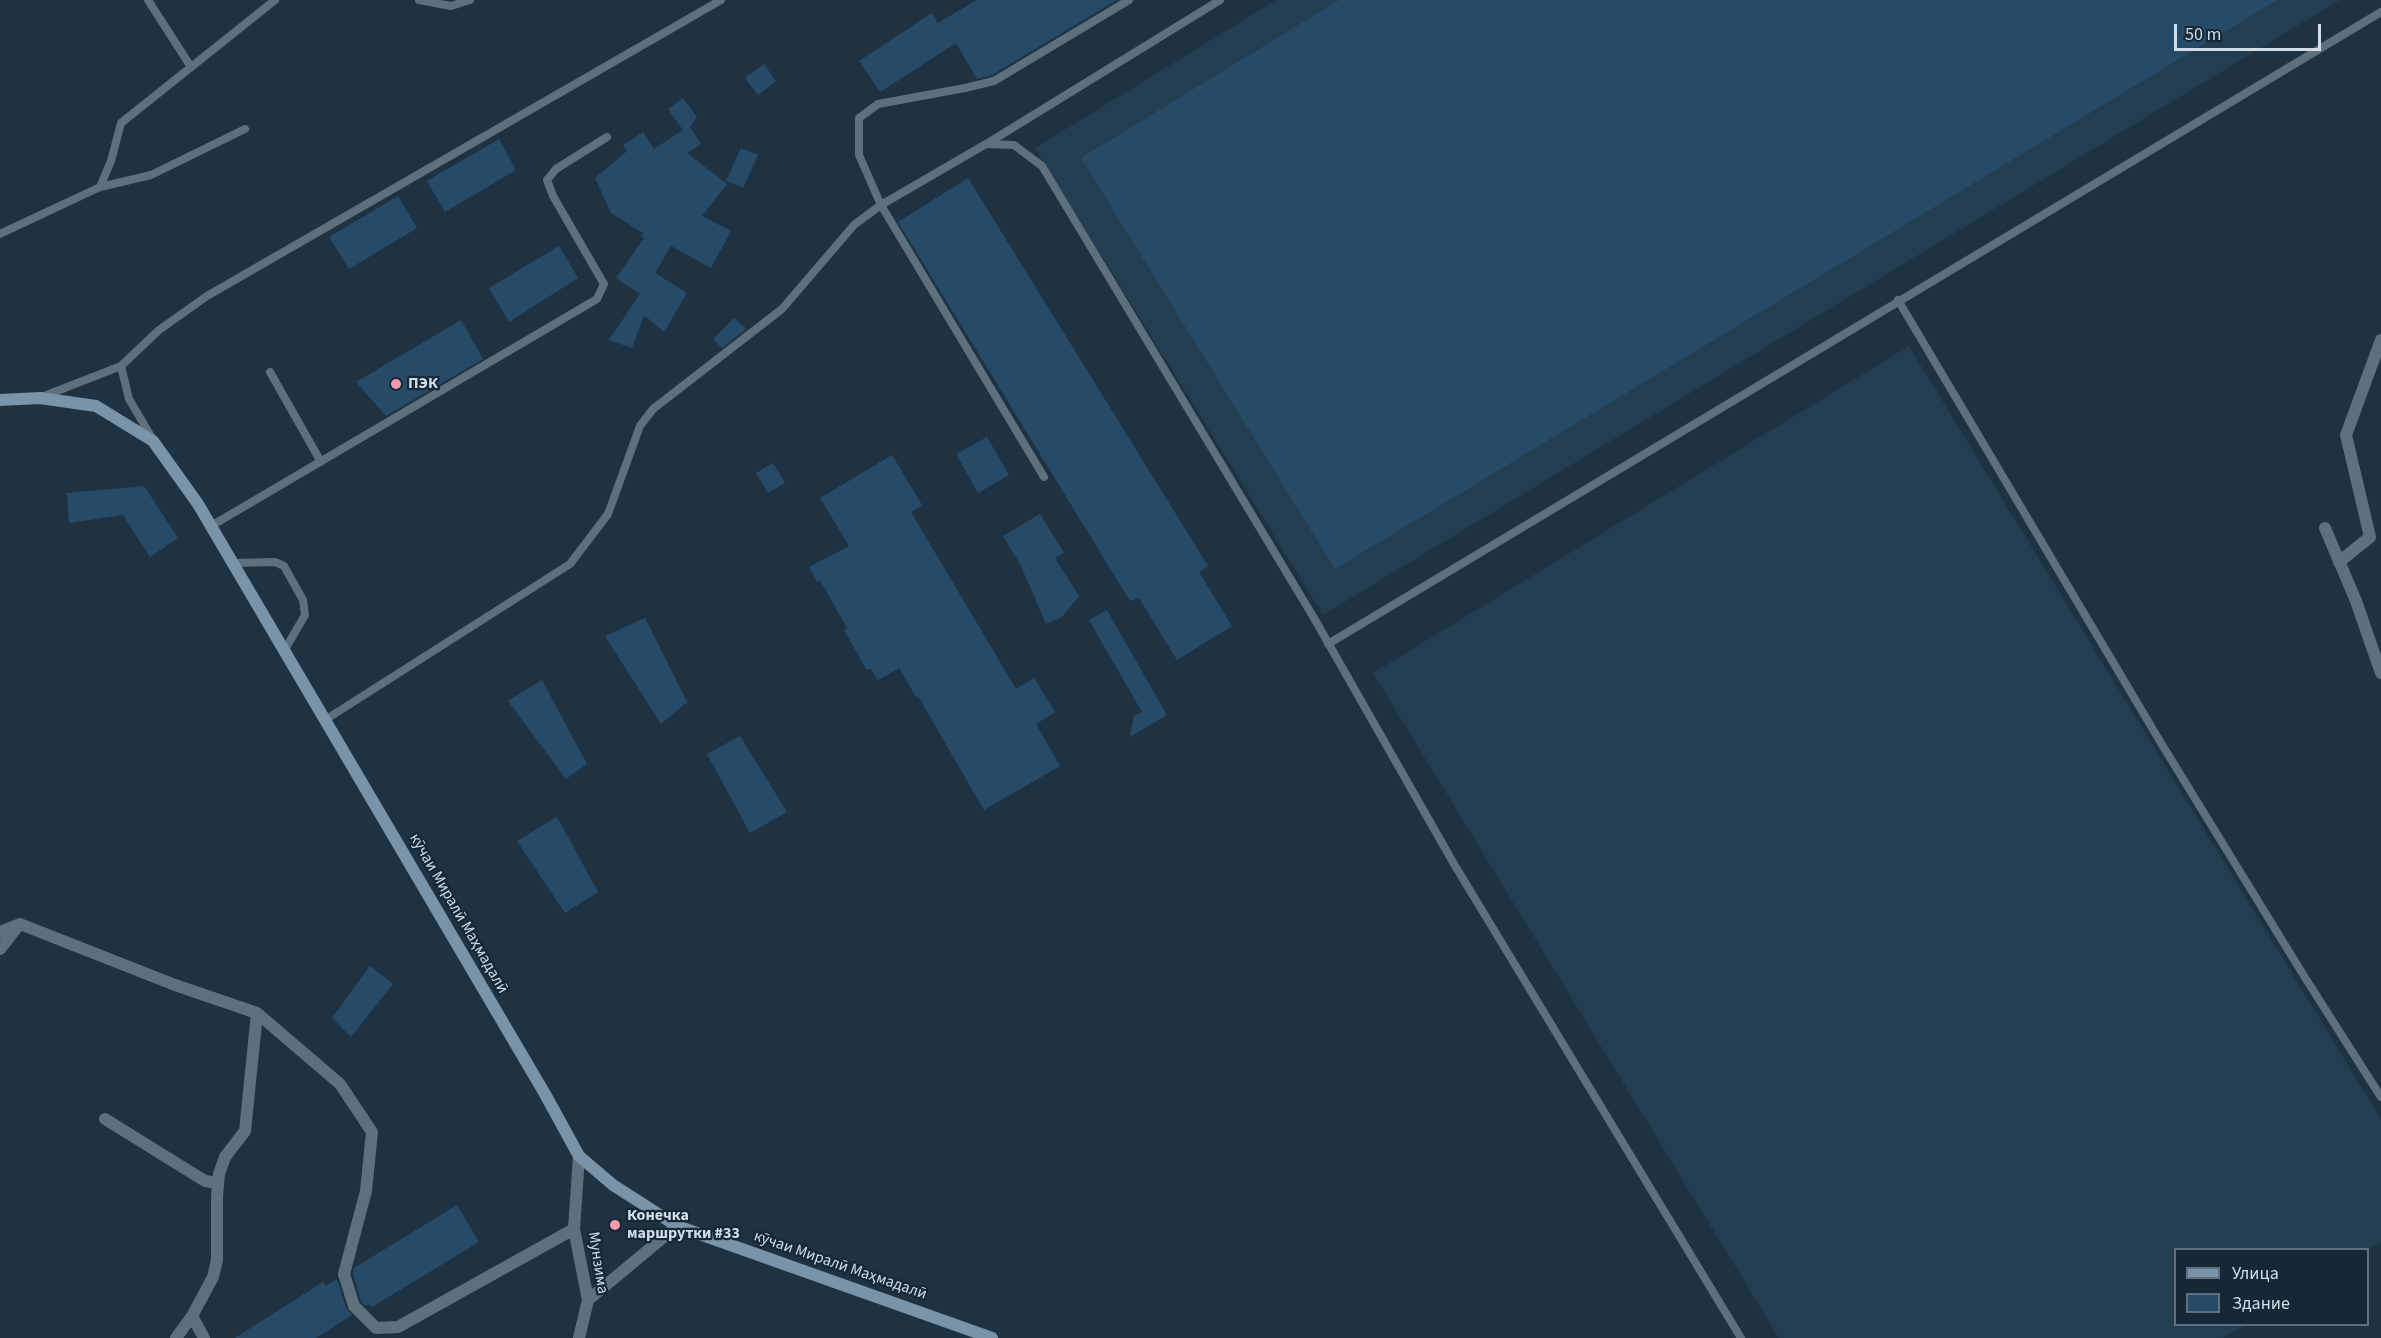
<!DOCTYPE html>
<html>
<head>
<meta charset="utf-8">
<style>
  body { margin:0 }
  #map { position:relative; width:2381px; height:1338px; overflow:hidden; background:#1f3242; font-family:"Source Sans 3",sans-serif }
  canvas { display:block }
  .legend { position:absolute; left:2174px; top:1248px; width:195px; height:78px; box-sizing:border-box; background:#152837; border:2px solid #61707e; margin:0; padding:8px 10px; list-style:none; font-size:18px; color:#d2dde8 }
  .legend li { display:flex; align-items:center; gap:12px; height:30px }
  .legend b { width:30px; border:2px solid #61707e }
  .scale { position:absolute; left:2174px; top:24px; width:147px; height:27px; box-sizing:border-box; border:3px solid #d2dde8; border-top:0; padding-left:8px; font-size:18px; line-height:21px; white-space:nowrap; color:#d2dde8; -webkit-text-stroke:4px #152837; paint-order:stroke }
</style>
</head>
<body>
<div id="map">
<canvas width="2381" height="1338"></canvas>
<ul class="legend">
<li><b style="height:8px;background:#7993a9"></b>Улица</li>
<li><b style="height:16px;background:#264b68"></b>Здание</li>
</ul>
<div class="scale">50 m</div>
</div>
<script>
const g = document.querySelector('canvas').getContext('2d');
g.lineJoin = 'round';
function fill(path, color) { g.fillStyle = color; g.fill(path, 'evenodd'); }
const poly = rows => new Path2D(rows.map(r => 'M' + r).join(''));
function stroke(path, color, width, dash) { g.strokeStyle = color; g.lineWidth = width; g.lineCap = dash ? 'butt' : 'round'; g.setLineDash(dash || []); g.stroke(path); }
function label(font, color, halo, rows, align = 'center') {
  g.font = font + ' "Source Sans 3",sans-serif'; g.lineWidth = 4.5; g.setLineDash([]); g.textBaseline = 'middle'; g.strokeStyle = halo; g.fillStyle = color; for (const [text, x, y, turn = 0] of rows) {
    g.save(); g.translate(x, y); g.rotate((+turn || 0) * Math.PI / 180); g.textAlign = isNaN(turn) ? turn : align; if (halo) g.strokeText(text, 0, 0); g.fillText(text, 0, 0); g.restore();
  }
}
fill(poly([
  [1276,0,2340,0,1323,615,1035,148],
  [1909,346,2381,1119,2381,1242,2368,1250,2176,1250,2176,1324,2246,1325,2223,1338,1779,1338,1373,673]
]), '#233d51');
fill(poly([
  [977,0,1117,0,992,75,977,79,956,43,880,92,859,61,932,13,938,23],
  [1339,0,2277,0,1335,569,1081,158],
  [764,64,776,81,758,95,745,78],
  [683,98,697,117,690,127,701,144,687,153,727,184,702,216,731,231,711,268,671,246,655,273,687,293,664,332,644,315,632,348,609,340,640,294,616,278,644,238,641,236,643,233,611,213,595,178,627,151,623,145,643,132,654,149,683,130,668,109],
  [499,139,516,170,445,212,427,181],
  [741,148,758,155,743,188,726,181],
  [968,178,1208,566,1199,572,1232,626,1177,660,1139,598,1130,601,898,222],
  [398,196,417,228,349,269,329,237],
  [559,246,578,278,509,322,489,288],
  [734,318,746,329,722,348,713,339],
  [461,320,483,359,386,416,356,382],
  [987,437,1009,475,978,493,956,454],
  [892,455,922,505,911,512,1016,689,1034,678,1055,712,1036,724,1060,766,984,810,918,696,916,697,899,668,878,680,871,669,866,669,844,630,847,628,820,580,817,582,809,567,849,546,820,498],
  [773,463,785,483,768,493,756,473],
  [144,486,178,538,150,557,123,515,69,523,67,493],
  [1040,514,1064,553,1055,558,1079,596,1062,617,1046,624,1020,564,1003,536],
  [1107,610,1167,715,1130,737,1134,716,1142,712,1089,620],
  [645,618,687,702,661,724,605,636],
  [542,680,587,764,566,779,508,701],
  [740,736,787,812,750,833,707,754],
  [557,817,598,892,565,913,517,841],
  [370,966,393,984,351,1037,332,1018],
  [457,1205,479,1242,372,1307,370,1304,366,1306,361,1302,353,1274,354,1268],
  [337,1279,346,1308,352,1315,316,1338,235,1338,323,1282,326,1286]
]), '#264b68');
stroke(poly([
  [148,0,191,67],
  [419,0,451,6,470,0],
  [988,143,1220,0],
  [100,187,151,175,245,129],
  [0,234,100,187,111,161,121,123,275,0],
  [1898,300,2161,743,2304,976,2381,1097],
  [121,366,129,399,152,438],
  [270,372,321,462],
  [44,396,121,366,159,330,207,296,721,0],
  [1044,477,881,205,859,155,859,118,878,104,965,88,994,81,1129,0],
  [211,526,597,299,604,284,553,196,547,180,556,169,607,137],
  [233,563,275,562,284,566,303,600,305,615,284,651],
  [1328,644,2381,12],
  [325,720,570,564,608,514,640,426,653,409,782,309,854,225,881,205,986,144,1014,145,1042,166,1314,618,1454,864,1741,1338]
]), '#5f707d', 8);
stroke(poly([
  [2325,528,2356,601,2381,673],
  [2339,562,2370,537,2346,435,2381,340],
  [0,932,20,924,175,985,257,1013,340,1084,372,1132,366,1191,344,1274,354,1306,376,1328,398,1327,574,1229],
  [0,949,18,926],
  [105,1119,205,1181,218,1183],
  [588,1300,677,1226],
  [192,1316,204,1338],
  [176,1338,192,1316,213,1277,217,1260,217,1196,219,1174,225,1157,245,1131,257,1013],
  [579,1338,588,1300,574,1229,579,1156]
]), '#5f707d', 12);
stroke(poly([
  [0,400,40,398,96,406,153,441,198,504,545,1094,579,1156,613,1185,677,1226,992,1338]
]), '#7993a9', 12);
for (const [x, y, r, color] of [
  [396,384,6,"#f29aae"],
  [615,1225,6,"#f29aae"]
]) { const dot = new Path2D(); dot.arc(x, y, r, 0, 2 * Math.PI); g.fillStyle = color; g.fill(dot); stroke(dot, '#152837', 2); }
label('bold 16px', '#d2dde8', '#152837', [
  ["ПЭК",408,384],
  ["Конечка",627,1216],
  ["маршрутки #33",627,1234]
], 'left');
label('16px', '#d2dde8', '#152837', [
  ["кӯчаи Миралӣ Маҳмадалӣ",458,914,60],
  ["Мунзима",597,1263,81],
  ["кӯчаи Миралӣ Маҳмадалӣ",840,1266,19]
]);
</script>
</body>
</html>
